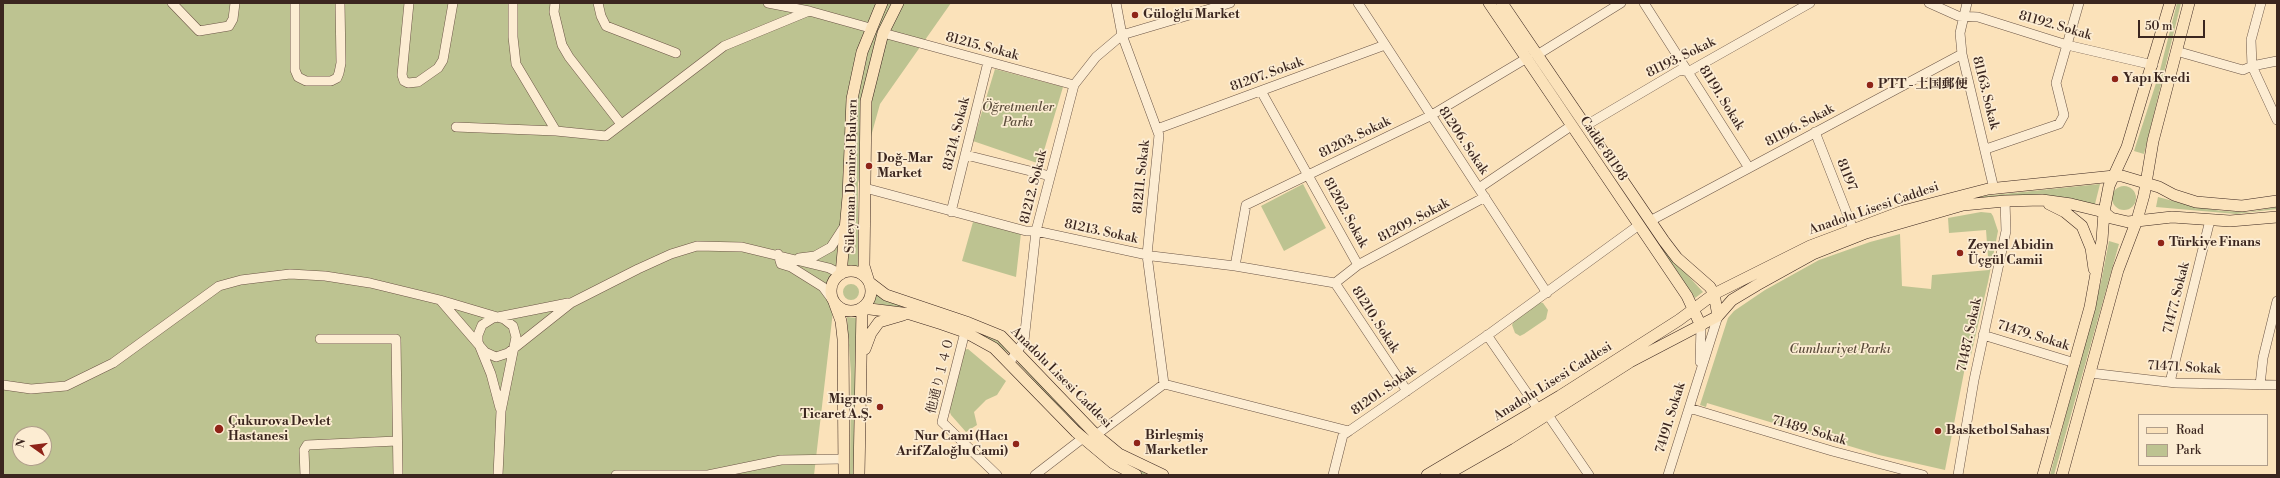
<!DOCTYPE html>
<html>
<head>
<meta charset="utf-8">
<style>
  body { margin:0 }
  #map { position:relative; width:2280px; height:478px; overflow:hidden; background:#fbe2ba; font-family:"Libre Bodoni",serif }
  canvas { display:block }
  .frame { position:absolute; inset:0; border:4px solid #3b261f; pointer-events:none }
  .legend { position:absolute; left:2138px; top:414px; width:130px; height:52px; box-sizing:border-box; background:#fcecd2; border:1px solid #af9d8a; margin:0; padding:5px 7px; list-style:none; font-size:12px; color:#3b261f }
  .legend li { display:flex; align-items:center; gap:8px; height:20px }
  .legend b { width:20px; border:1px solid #af9d8a }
  .north { position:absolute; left:12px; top:426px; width:40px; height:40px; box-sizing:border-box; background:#fcecd2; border:1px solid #af9d8a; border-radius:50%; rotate:284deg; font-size:11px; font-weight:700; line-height:16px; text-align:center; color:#3b261f }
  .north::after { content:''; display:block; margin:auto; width:14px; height:18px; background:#8f2418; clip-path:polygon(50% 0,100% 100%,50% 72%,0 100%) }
  .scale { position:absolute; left:2138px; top:20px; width:67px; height:18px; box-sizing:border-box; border:2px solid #3b261f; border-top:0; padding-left:5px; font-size:12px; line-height:14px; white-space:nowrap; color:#3b261f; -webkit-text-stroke:3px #fcecd2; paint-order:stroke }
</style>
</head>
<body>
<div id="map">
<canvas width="2280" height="478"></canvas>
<div class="frame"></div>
<ul class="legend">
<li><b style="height:5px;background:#fbe2ba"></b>Road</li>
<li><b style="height:11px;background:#bdc391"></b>Park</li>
</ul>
<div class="north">N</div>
<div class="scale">50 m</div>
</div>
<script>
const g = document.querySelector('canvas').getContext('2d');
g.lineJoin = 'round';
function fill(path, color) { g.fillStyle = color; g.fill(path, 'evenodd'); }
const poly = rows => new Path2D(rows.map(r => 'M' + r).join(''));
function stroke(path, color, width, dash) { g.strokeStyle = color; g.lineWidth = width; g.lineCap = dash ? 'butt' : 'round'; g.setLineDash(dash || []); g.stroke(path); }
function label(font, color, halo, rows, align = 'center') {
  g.font = font + ' "Libre Bodoni","Noto Serif SC","Noto Serif JP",serif'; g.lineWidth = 3.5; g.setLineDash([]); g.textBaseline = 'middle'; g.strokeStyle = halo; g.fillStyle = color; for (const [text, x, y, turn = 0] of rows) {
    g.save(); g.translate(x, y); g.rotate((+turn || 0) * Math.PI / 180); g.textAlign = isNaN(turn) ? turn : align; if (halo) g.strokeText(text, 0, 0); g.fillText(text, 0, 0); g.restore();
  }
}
fill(poly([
  [3,3,951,3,880,104,858,183,858,270,846,267,853,202,840,251,814,475,3,475],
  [20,434,44,434,44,458,20,458],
  [1495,3,1498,3,1660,245,1703,292,1695,298],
  [2177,3,2181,3,2144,154,2134,151,2159,74],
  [995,69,1063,87,1040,164,973,141],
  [1303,184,1326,228,1284,251,1261,206],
  [2100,184,2095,204,1965,200,1755,283,1722,300,1785,263,1965,198],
  '2112 198a12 12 0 1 1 24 0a12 12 0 1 1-24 0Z',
  [2158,197,2196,207,2222,211,2248,212,2277,207,2277,209,2236,214,2156,207],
  [1981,212,1991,213,1993,216,1998,231,1988,282,1971,355,1967,357,1945,470,1879,455,1707,403,1706,407,1700,405,1728,318,1734,311,1765,290,1819,260,1870,242,1900,234,1902,286,1931,289,1932,275,1989,270,1986,230,1949,233,1948,218],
  [973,222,1021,233,1016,277,962,261],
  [2109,241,2119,244,2054,475,2050,475,2101,282],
  '843 292a8 8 0 1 1 16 0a8 8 0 1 1-16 0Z',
  [873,293,885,299,953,321,991,337,1012,351,1010,354,999,346,901,308,873,303],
  [1539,302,1543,303,1548,310,1546,319,1524,334,1520,336,1515,333,1512,325,1514,321],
  [847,317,857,318,854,475,850,475,851,374],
  [968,349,1006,381,997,395,986,400,974,412,977,425,966,432,951,415,948,407,963,350],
  [1021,360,1117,457,1148,475,1143,475,1115,459,1085,435,1018,363]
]), '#bdc391');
const minor = poly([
  [172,3,199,31,229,26,233,19,235,3],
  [295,3,295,70,298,77,306,81,331,81,337,78,339,73,341,63,340,3],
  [409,3,402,75,404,81,408,83,418,82,438,68,443,60,453,3],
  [513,3,513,37,516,64,556,131],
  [555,3,554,12,562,45,569,57,621,124],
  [598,3,601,16,606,26,676,53],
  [768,3,809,11,870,28],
  [1116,3,1122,35,1159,135,1147,255,1164,384],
  [1358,3,1547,293],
  [1644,3,1749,168],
  [1929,3,1958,16,1978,17,2067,45,2153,65],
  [1967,3,1960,33,1962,54,1994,189],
  [2261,3,2251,40,2252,66,2277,120],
  [883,33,1074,85],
  [2176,51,2243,70,2252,66,2277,61],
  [1537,55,1621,3],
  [1261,91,1358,265],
  [1585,126,1680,70,1688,72,1810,3],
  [456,127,556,131,606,136,724,46,809,11],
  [1157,129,1385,45],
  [1815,132,1853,229],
  [1986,149,2059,124,2064,115,2056,83,2079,3],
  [966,155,1050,176],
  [865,188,1026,231,1036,231,1152,256,1235,266,1335,283],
  [1479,188,1571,126],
  [951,212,988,62],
  [1650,221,1962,54],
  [778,254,781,264,791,267,823,287,834,302],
  [799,258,815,256,831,247,844,227],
  [1235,266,1246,205,1430,116,1527,58],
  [1335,283,1358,265,1485,197],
  [1335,283,1407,391],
  [441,301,485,352,496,357,508,353,571,303,638,269,671,254,697,246,742,247,829,268,841,274],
  [965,332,942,422,997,475],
  [1487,335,1538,409],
  [1983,335,2075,363],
  [320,339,396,339,398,475],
  [1010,362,1024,341,1036,231,1074,85,1096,57,1122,35,1230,3],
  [1700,362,1701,326],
  [2090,373,2176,383,2277,385],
  [2170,382,2210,220],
  [3,385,31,389,66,386,113,363,219,286,241,280,290,274,325,276,370,283,440,300,504,319,513,326,516,337,501,411,498,475],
  [2260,385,2263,358,2277,301],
  [500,408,491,374,478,342,478,335,482,325,493,318,568,303],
  [1689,408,1832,451,1923,475],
  [1548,415,1589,475],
  [1096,435,1164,384,1349,431,1492,332,1639,225],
  [305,475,304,450,307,445,397,441],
  [616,475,708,475,781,460,844,459],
  [1035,475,1083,438],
  [1333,475,1343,435,1349,431],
  [1668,475,1718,316],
  [1958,475,1974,380,2006,231,2005,201]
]);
const major = poly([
  [898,3,883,33,866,101,864,266,869,282,886,295,969,323,1001,336,1096,435,1119,454,1163,475],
  [1489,3,1687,296,1701,326],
  [1502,3,1664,241,1677,258,1710,287,1714,294,1718,316],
  [2049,204,2065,212,2082,226,2091,248,2094,269],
  '831 291a20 20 0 1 1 40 0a20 20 0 1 1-40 0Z',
  [841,274,848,197,852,99,862,52,882,3],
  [834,302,841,321,843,339,844,475],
  [862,308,910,314,942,324,965,332,994,348,1076,432,1113,463,1136,475],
  [865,349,871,333,879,322,903,315],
  [859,475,862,308],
  [1427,475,1560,396,1679,320,1714,294,1810,246,1903,211,1988,189,2114,176,2122,176,2159,187,2174,195,2196,202,2242,206,2277,201],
  [1446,475,1509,439,1630,362,1718,316,1732,300,1757,285,1813,254,1866,233,1963,205,2005,201,2042,200,2071,204,2104,212,2111,218,2128,222,2172,217,2230,221,2277,217],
  [2043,475,2090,307,2102,240,2104,212,2109,186,2127,147,2170,3],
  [2062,475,2118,270,2137,220,2144,195,2153,141,2189,3]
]);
stroke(minor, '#6b5546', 10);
stroke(major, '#3b261f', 12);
stroke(minor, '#fcecd2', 9);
stroke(major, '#fbe2ba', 11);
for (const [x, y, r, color] of [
  [1135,15,4,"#8f2418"],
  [2115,79,4,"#8f2418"],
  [1870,85,4,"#8f2418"],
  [869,166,4,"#8f2418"],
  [2161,243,4,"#8f2418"],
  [1960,253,4,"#8f2418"],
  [880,407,4,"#8f2418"],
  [219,429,5,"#8f2418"],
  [1938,431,4,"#8f2418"],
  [1137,443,4,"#8f2418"],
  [1016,444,4,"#8f2418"]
]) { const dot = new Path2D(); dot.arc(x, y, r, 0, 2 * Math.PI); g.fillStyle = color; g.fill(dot); stroke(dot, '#fcecd2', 1.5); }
label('bold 13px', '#3b261f', '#fcecd2', [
  ["Güloğlu Market",1143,15],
  ["Yapı Kredi",2123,79],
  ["PTT - 土国郵便",1878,85],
  ["Doğ-Mar",877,159],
  ["Market",877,174],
  ["Türkiye Finans",2169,243],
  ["Zeynel Abidin",1968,246],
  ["Üçgül Camii",1968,261],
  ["Migros",872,400,"right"],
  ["Ticaret A.Ş.",872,415,"right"],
  ["Çukurova Devlet",228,422],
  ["Hastanesi",228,437],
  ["Basketbol Sahası",1946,431],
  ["Birleşmiş",1145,436],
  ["Marketler",1145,451],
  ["Nur Cami (Hacı",1008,437,"right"],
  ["Arif Zaloğlu Cami)",1008,452,"right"]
], 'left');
label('13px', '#3b261f', '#fcecd2', [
  ["81192. Sokak",2055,26,16],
  ["81215. Sokak",982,47,15],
  ["81193. Sokak",1681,58,-26],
  ["81207. Sokak",1267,75,-20],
  ["81163. Sokak",1985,93,76],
  ["81191. Sokak",1721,98,58],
  ["81196. Sokak",1800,126,-28],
  ["81214. Sokak",957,134,-76],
  ["81203. Sokak",1355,138,-26],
  ["81206. Sokak",1463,141,56],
  ["Cadde 81198",1603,149,56],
  ["81197",1846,175,68],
  ["Süleyman Demirel Bulvarı",852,176,-89],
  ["81211. Sokak",1142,177,-84],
  ["81212. Sokak",1034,187,-76],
  ["Anadolu Lisesi Caddesi",1874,209,-19],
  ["81202. Sokak",1345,213,61],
  ["81209. Sokak",1414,221,-28],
  ["81213. Sokak",1101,232,12],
  ["71477. Sokak",2177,298,-76],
  ["81210. Sokak",1375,320,57],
  ["71487. Sokak",1970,335,-78],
  ["71479. Sokak",2033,336,17],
  ["71471. Sokak",2184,368,3],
  ["他通り１４０",941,376,-76],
  ["Anadolu Lisesi Caddesi",1061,378,45],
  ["Anadolu Lisesi Caddesi",1553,382,-32],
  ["81201. Sokak",1384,391,-35],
  ["74191. Sokak",1671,418,-73],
  ["71489. Sokak",1809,431,16]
]);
label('italic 13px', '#5c4d3c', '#fcecd2', [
  ["Öğretmenler",1018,108],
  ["Parkı",1018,123],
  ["Cumhuriyet Parkı",1840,350]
]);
</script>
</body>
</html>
